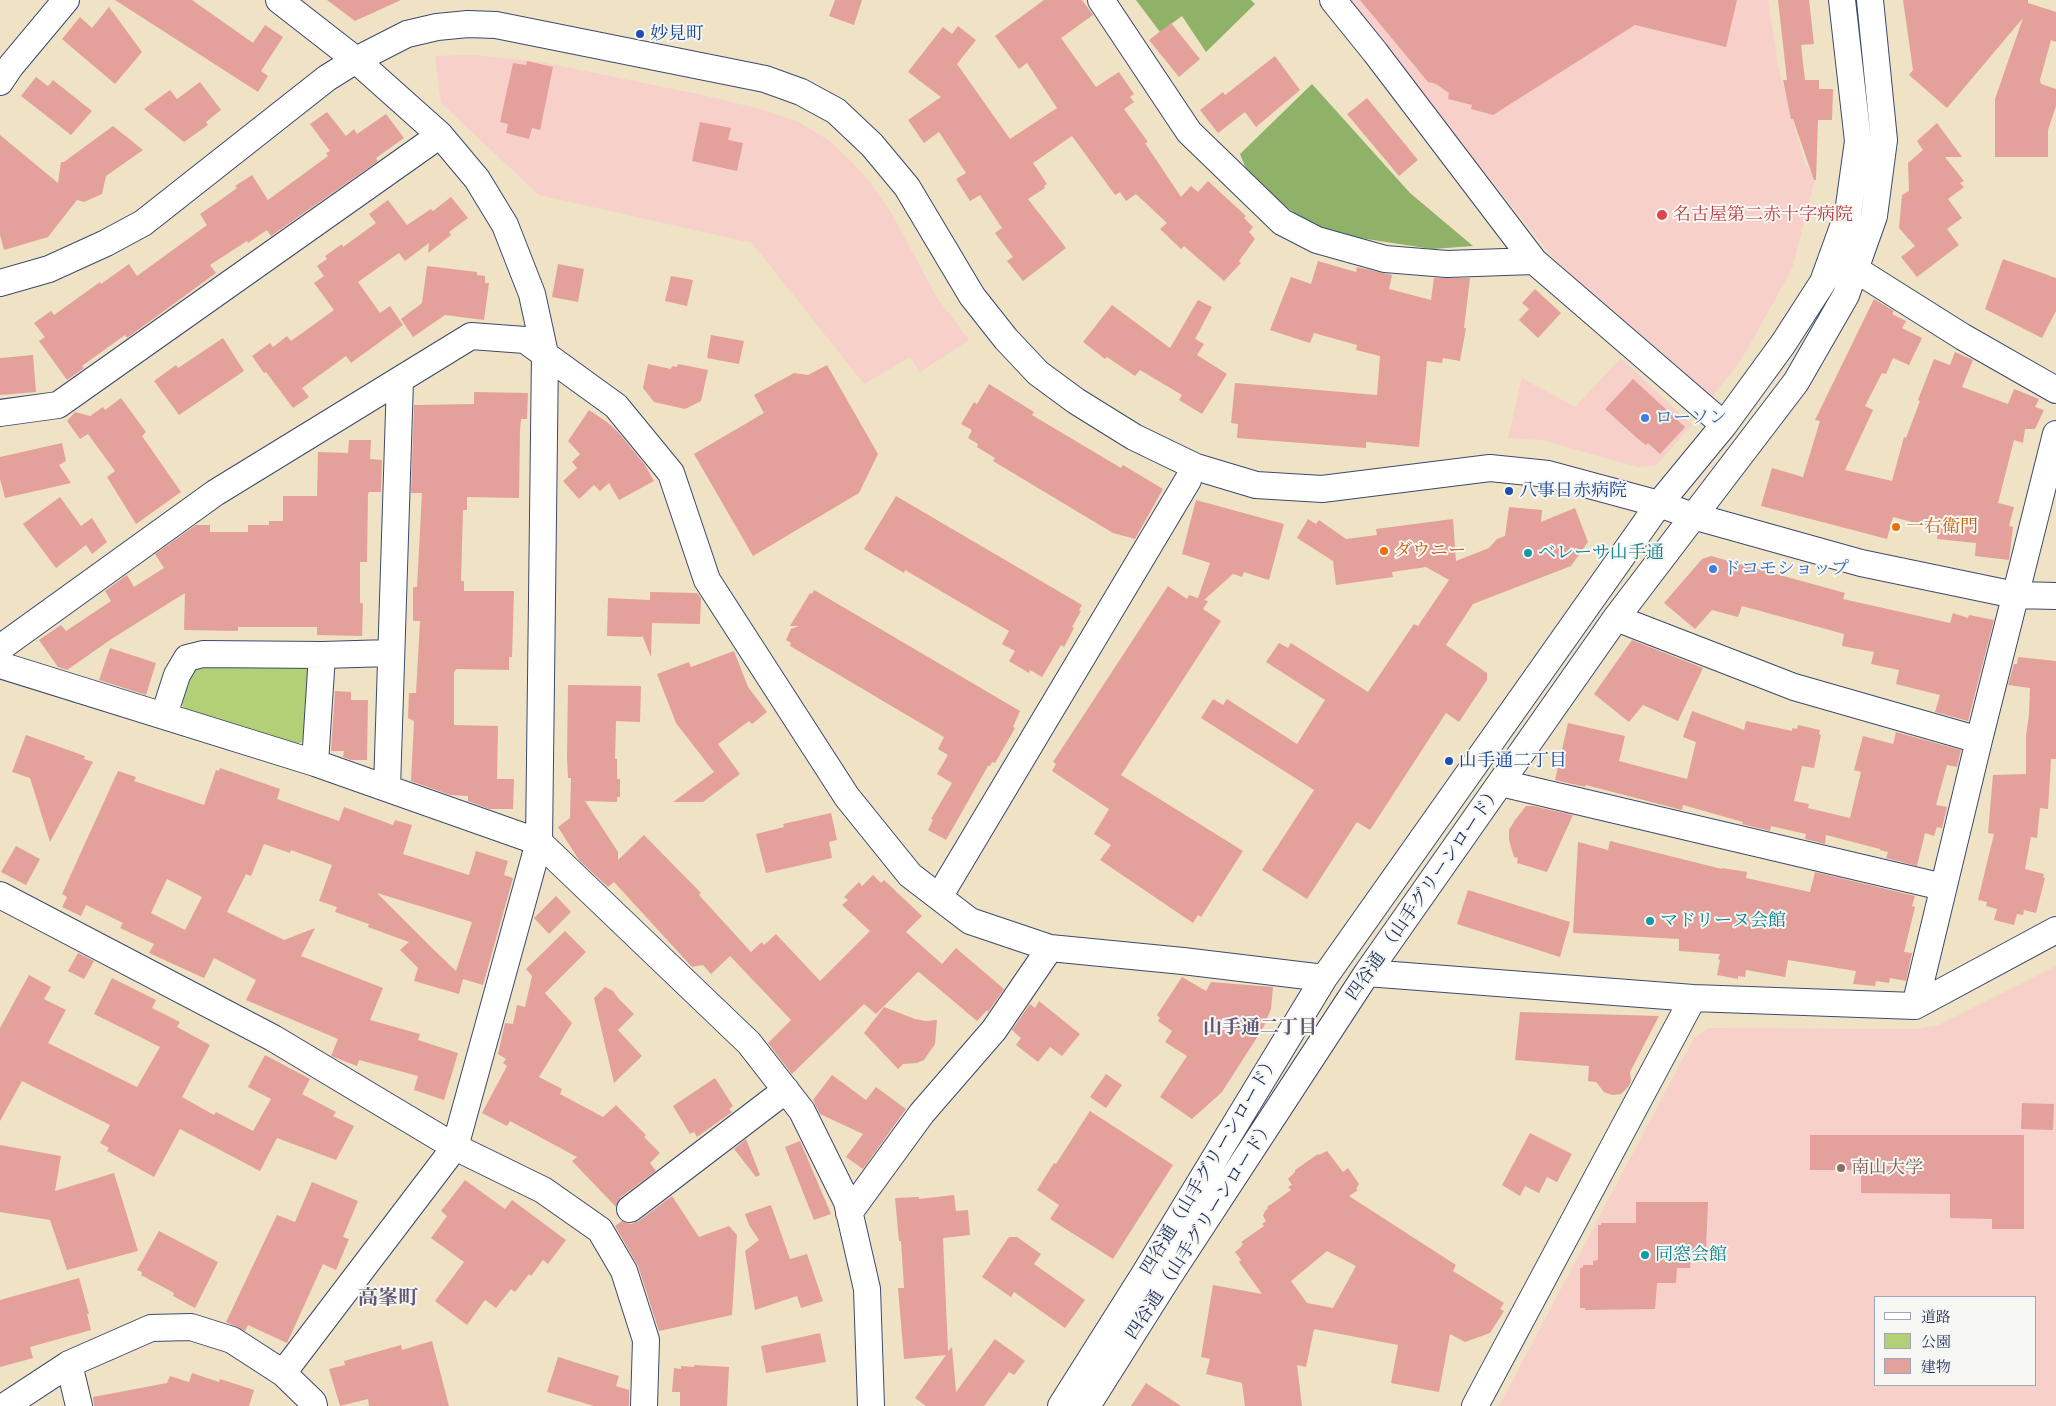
<!DOCTYPE html>
<html>
<head>
<meta charset="utf-8">
<style>
  body { margin:0 }
  #map { position:relative; width:2056px; height:1406px; overflow:hidden; background:#efe2c5; font-family:"Libre Caslon Text","Noto Serif JP",serif }
  canvas { display:block }
  .legend { position:absolute; left:1874px; top:1296px; width:162px; height:90px; box-sizing:border-box; background:#f6f6f2; border:1px solid #9ea6b7; margin:0; padding:6px 9px; list-style:none; font-size:15px; color:#1b2f5e }
  .legend li { display:flex; align-items:center; gap:10px; height:25px }
  .legend b { width:25px; border:1px solid #9ea6b7 }
</style>
</head>
<body>
<div id="map">
<canvas width="2056" height="1406"></canvas>
<ul class="legend">
<li><b style="height:6px;background:#fff"></b>道路</li>
<li><b style="height:14px;background:#b4d077"></b>公園</li>
<li><b style="height:14px;background:#e4a19b"></b>建物</li>
</ul>
</div>
<script>
const g = document.querySelector('canvas').getContext('2d');
g.lineJoin = 'round';
function fill(path, color) { g.fillStyle = color; g.fill(path, 'evenodd'); }
const poly = rows => new Path2D(rows.map(r => 'M' + r).join(''));
function stroke(path, color, width, dash) { g.strokeStyle = color; g.lineWidth = width; g.lineCap = dash ? 'butt' : 'round'; g.setLineDash(dash || []); g.stroke(path); }
function label(font, color, halo, rows, align = 'center') {
  g.font = font + ' "Libre Caslon Text","Noto Serif JP",serif'; g.lineWidth = 4; g.setLineDash([]); g.textBaseline = 'middle'; g.strokeStyle = halo; g.fillStyle = color; for (const [text, x, y, turn = 0] of rows) {
    g.save(); g.translate(x, y); g.rotate((+turn || 0) * Math.PI / 180); g.textAlign = isNaN(turn) ? turn : align; if (halo) g.strokeText(text, 0, 0); g.fillText(text, 0, 0); g.restore();
  }
}
fill(poly([
  [1346,0,1768,0,1778,66,1805,165,1816,175,1792,269,1741,360,1707,403,1552,256],
  [476,55,541,62,707,96,764,110,799,122,831,142,851,161,870,182,892,214,936,296,969,340,920,372,910,357,864,384,752,243,539,195,441,103,435,56],
  [1621,358,1692,425,1656,465,1638,467,1541,440,1508,438,1522,378,1575,407],
  [2056,966,2056,1406,1499,1406,1694,1038,1708,1028,1916,1029,1939,1025],
  [1875,1297,2035,1297,2035,1385,1875,1385]
]), '#f7d0c9');
fill(poly([
  [314,661,306,730,302,742,293,745,185,710,180,700,190,671,199,664]
]), '#b4d077');
fill(poly([
  [1136,0,1251,0,1255,4,1206,52,1182,16,1160,32],
  [1312,84,1410,193,1473,246,1432,249,1340,235,1307,222,1267,193,1246,169,1240,154]
]), '#8fb268');
fill(poly([
  [115,0,192,0,253,43,265,25,283,37,261,71,268,76,258,92],
  [327,0,401,0,355,21],
  [835,0,862,0,854,25,829,16],
  [1044,0,1082,0,1091,12,1093,15,1061,38,1096,87,1119,72,1134,94,1130,97,1134,102,1124,109,1148,142,1145,143,1181,197,1191,186,1198,192,1208,181,1246,216,1244,218,1253,227,1249,232,1255,239,1239,261,1241,263,1224,281,1184,246,1181,249,1160,229,1167,223,1136,194,1126,201,1120,192,1115,195,1072,136,1033,163,1047,184,1044,186,1045,188,1028,199,1066,248,1023,281,1007,261,1013,257,995,233,1002,228,980,195,970,201,956,179,966,173,939,132,924,143,908,120,941,97,908,72,943,27,952,34,958,26,976,40,957,64,1010,139,1057,108,1027,63,1019,69,995,36],
  [1360,0,1737,0,1726,47,1635,25,1493,115,1471,109,1472,105,1448,99,1449,93,1436,84,1428,82],
  [1778,0,1809,0,1814,44,1801,45,1805,80,1819,80,1819,89,1833,89,1832,120,1818,120,1816,180,1814,180,1793,119,1791,119,1783,80,1787,80],
  [1903,0,2028,0,2028,3,2056,12,2056,42,2051,40,2040,80,2041,84,2056,89,2056,106,2048,130,2048,157,1995,157,1995,99,2023,18,1947,108,1909,75,1913,70],
  [109,7,142,52,115,84,62,39,80,17,92,28],
  [1171,23,1200,59,1179,77,1149,40],
  [1275,56,1300,90,1256,127,1245,112,1218,133,1200,110,1223,92,1225,95],
  [527,61,553,67,540,130,532,128,529,139,506,133,508,124,500,122,513,63,526,65],
  [36,77,48,86,53,80,92,111,71,135,21,96],
  [200,82,221,110,206,122,208,125,184,142,144,109,170,90,177,99],
  [1367,98,1418,160,1399,176,1347,114],
  [327,112,346,136,354,129,357,134,386,114,404,138,376,158,378,161,271,236,267,230,248,243,247,241,210,265,216,273,127,338,125,335,82,366,84,368,67,380,39,341,45,337,34,323,51,311,54,315,100,282,101,284,129,264,137,276,207,225,200,214,219,201,237,188,235,186,252,175,268,200,328,156,326,153,330,151,310,124],
  [700,122,731,128,728,140,743,143,737,171,692,161],
  [1937,123,1962,157,1945,157,1964,181,1960,183,1964,187,1948,199,1962,218,1947,229,1959,245,1917,277,1901,257,1915,246,1899,228,1902,195,1909,191,1908,163,1923,150,1917,141],
  [113,126,143,150,106,176,102,194,84,202,77,200,48,237,4,250,0,235,0,135,58,183,61,162,64,162],
  [451,197,468,218,449,232,451,235,428,253,429,243,405,261,399,253,358,282,380,313,390,306,403,325,351,363,346,356,302,388,309,397,293,408,266,372,264,373,252,356,270,343,273,347,287,336,291,341,334,310,314,283,324,276,317,266,327,259,325,256,342,244,343,247,376,223,369,214,388,200,407,225,431,209,433,211],
  [2003,259,2056,278,2056,311,2042,338,1985,309],
  [1318,261,1356,272,1357,267,1392,275,1389,289,1431,300,1434,278,1470,278,1464,328,1466,328,1460,361,1443,358,1442,363,1427,361,1419,447,1366,442,1366,448,1237,438,1238,424,1231,423,1235,383,1377,395,1380,356,1356,350,1357,345,1314,333,1310,343,1270,330,1291,277,1311,284],
  [558,264,584,269,578,302,552,297],
  [427,266,477,272,477,275,485,276,485,283,489,283,484,320,445,315,413,337,401,319,422,303],
  [671,276,693,280,687,306,665,301],
  [1535,289,1561,313,1538,338,1519,320,1529,309,1522,303],
  [1874,299,1894,311,1892,314,1906,321,1902,328,1922,338,1909,365,1893,358,1886,374,1882,373,1865,406,1873,410,1845,470,1892,481,1904,437,1906,438,1920,401,1918,400,1934,359,1950,365,1955,352,1973,360,1962,387,2008,404,2014,389,2039,399,2035,407,2044,410,2035,429,2025,429,2023,443,2014,440,1998,503,2014,507,2009,526,2013,527,2009,560,1975,556,1976,543,1937,539,1938,529,1893,517,1887,539,1761,506,1772,468,1803,477,1820,421,1815,420],
  [1198,300,1212,307,1195,339,1204,344,1197,355,1227,374,1202,414,1179,400,1182,395,1140,370,1135,376,1107,357,1105,359,1083,342,1112,305,1170,348],
  [711,335,744,341,739,364,707,358],
  [223,338,244,371,179,415,154,381,176,365,178,368],
  [33,355,36,392,0,395,0,358],
  [648,364,671,369,672,366,677,367,678,364,708,370,701,401,685,409,654,402,643,388],
  [827,365,878,454,859,493,753,556,694,454,764,413,754,395,794,373,808,375],
  [1633,379,1685,427,1660,454,1648,443,1646,445,1637,438,1605,409],
  [989,384,1034,412,1032,415,1121,468,1123,465,1163,489,1135,539,1113,533,993,461,995,458,977,447,978,444,968,438,972,430,961,424,974,402,977,404],
  [474,392,528,393,527,419,521,419,520,431,519,498,467,497,467,510,463,510,461,581,464,581,464,591,514,591,512,657,509,657,509,670,456,669,454,673,454,725,498,726,497,779,514,779,513,809,489,809,468,801,468,796,450,795,411,781,414,721,408,718,409,693,416,693,420,621,413,621,413,587,417,587,422,493,411,493,414,405,474,404],
  [121,398,146,432,142,436,181,492,136,524,107,477,115,471,88,434,80,439,67,421,75,412,90,416,103,407,105,410],
  [589,410,607,422,618,432,645,465,654,481,619,500,609,483,600,491,594,485,579,499,563,481,577,468,572,462,580,454,568,441],
  [349,440,371,440,370,459,382,460,381,492,369,492,368,494,367,562,360,562,360,603,363,603,362,636,317,635,317,627,238,627,238,631,184,630,185,593,113,638,67,670,58,667,39,640,61,625,66,631,111,601,105,591,127,575,134,587,164,568,155,554,196,525,210,525,210,532,248,532,248,525,269,525,269,521,283,521,283,496,317,496,318,452,348,453],
  [62,443,66,461,59,465,71,483,5,498,0,479,0,457],
  [896,496,1082,605,1079,610,1081,611,1072,627,1074,628,1064,647,1061,645,1042,677,1030,670,1029,673,1009,661,1015,651,1002,644,1009,631,905,570,904,573,864,549],
  [60,497,81,526,92,518,107,542,92,554,86,545,56,568,23,524],
  [1196,500,1284,524,1269,580,1244,572,1242,577,1233,574,1204,600,1208,601,1203,609,1221,621,1121,775,1243,851,1201,917,1198,915,1193,923,1100,860,1111,845,1094,834,1109,809,1052,771,1056,764,1053,762,1168,586,1187,599,1189,595,1198,598,1210,563,1182,554],
  [1509,507,1542,510,1541,522,1575,508,1588,542,1571,566,1473,604,1446,645,1487,673,1487,680,1459,722,1446,713,1370,830,1357,822,1307,899,1262,870,1314,790,1201,718,1213,699,1223,705,1227,699,1297,744,1325,700,1266,662,1279,643,1288,648,1291,643,1368,692,1414,624,1418,626,1449,580,1426,567,1392,572,1393,577,1336,585,1333,561,1297,538,1308,519,1316,524,1319,520,1346,539,1377,535,1376,529,1453,519,1456,561,1489,548,1497,539,1505,536],
  [1711,556,1845,593,1843,599,1950,623,1953,613,1968,618,1969,615,1994,620,1968,721,1935,712,1940,695,1896,684,1899,670,1871,664,1874,652,1842,646,1844,634,1742,606,1738,617,1712,610,1695,629,1664,603,1702,559],
  [814,590,1020,711,1013,727,1015,728,995,763,992,762,990,766,988,766,946,840,928,830,933,820,931,819,952,783,937,774,948,755,938,749,944,737,790,646,791,643,786,640,791,629,799,626,790,626,810,593,812,594],
  [650,592,697,593,701,598,700,624,652,623,651,657,642,635,642,637,607,636,608,598,650,600],
  [1632,640,1703,668,1678,721,1643,705,1629,722,1594,694],
  [110,648,156,663,146,695,99,680],
  [734,651,748,687,767,712,752,724,749,721,718,744,740,774,703,802,673,802,714,772,676,723,657,674,689,662,691,667],
  [2018,657,2056,661,2056,759,2051,759,2048,809,2040,808,2037,838,2031,837,2025,869,2044,874,2043,877,2045,878,2036,913,2024,910,2023,915,2017,914,2014,925,1994,920,1997,909,1986,906,1987,902,1978,900,1994,834,1988,833,1993,775,2026,774,2026,736,2029,715,2030,688,2008,685,2014,664,2017,664],
  [568,685,641,686,640,722,616,721,615,759,617,759,617,779,620,779,620,797,617,797,617,802,585,801,618,852,618,860,644,835,701,893,699,895,751,952,762,942,764,945,776,934,820,981,870,931,842,905,848,900,844,897,859,882,862,886,873,875,881,883,884,880,922,916,906,932,942,964,956,948,1004,989,988,1012,987,1010,977,1021,919,972,917,973,876,1014,864,1004,792,1074,768,1043,791,1020,730,956,711,974,703,965,692,967,614,882,608,887,579,860,558,827,570,818,571,778,568,778,567,757],
  [335,691,351,692,351,700,368,700,367,760,351,760,343,757,344,751,331,751],
  [1692,711,1744,730,1746,721,1792,731,1792,728,1797,729,1798,725,1820,730,1819,734,1821,735,1814,768,1802,766,1794,801,1809,804,1808,808,1850,818,1861,772,1854,770,1863,736,1893,744,1896,732,1961,750,1957,767,1947,765,1936,805,1947,807,1942,828,1937,827,1934,836,1925,833,1917,866,1886,858,1888,852,1880,850,1880,849,1826,835,1825,844,1805,839,1806,834,1771,826,1770,831,1742,824,1743,822,1683,805,1682,810,1586,785,1585,787,1555,780,1568,723,1625,736,1619,761,1687,779,1696,742,1683,737],
  [26,735,85,756,84,759,93,762,50,842,30,778,12,772],
  [220,768,280,789,277,799,339,821,344,807,393,825,395,820,412,825,403,854,469,875,476,851,508,861,504,875,513,878,483,985,463,979,459,994,414,981,418,968,400,950,409,942,368,927,369,924,335,912,337,907,319,901,332,865,291,850,290,853,264,844,251,876,246,874,227,912,284,940,315,928,301,956,383,988,370,1020,420,1034,418,1040,458,1053,444,1100,414,1090,418,1076,359,1060,357,1066,331,1056,338,1039,246,1000,256,980,214,958,204,978,149,953,154,944,120,928,123,923,86,905,81,916,62,907,67,897,62,894,118,771,136,777,134,781,204,805,216,770,219,771],
  [167,879,202,897,185,930,151,913],
  [377,893,472,922,456,971,435,951],
  [1526,806,1533,806,1573,815,1547,872,1517,863,1518,858,1514,857,1509,840,1509,830,1515,820],
  [831,813,837,840,829,842,832,858,766,873,756,834,784,827,783,824],
  [1610,841,1722,869,1722,868,1747,872,1746,878,1810,892,1815,872,1915,896,1912,906,1915,907,1904,952,1912,953,1906,981,1890,978,1889,983,1876,981,1875,986,1853,984,1856,971,1788,960,1785,977,1746,970,1745,977,1738,976,1738,979,1717,975,1720,960,1718,959,1720,954,1679,951,1679,939,1573,933,1578,842,1608,850],
  [16,846,40,859,26,885,1,872],
  [1468,890,1570,922,1560,957,1457,924],
  [556,896,571,912,549,934,534,918],
  [565,931,586,952,545,993,572,1023,539,1077,562,1089,560,1094,603,1117,616,1105,646,1135,644,1137,660,1153,650,1163,656,1171,621,1197,616,1207,572,1161,577,1157,510,1121,507,1126,482,1113,507,1066,503,1063,506,1059,498,1054,505,1023,513,1024,517,1005,525,1007,532,976,526,969],
  [78,953,94,961,84,979,68,971],
  [29,975,51,987,44,999,66,1010,48,1043,137,1087,160,1047,94,1014,112,978,156,1000,152,1008,180,1022,177,1027,210,1045,182,1097,214,1115,216,1112,253,1131,271,1099,248,1087,265,1055,310,1079,302,1094,336,1112,333,1116,354,1126,336,1160,277,1138,260,1171,180,1129,154,1177,107,1151,109,1148,100,1143,110,1125,22,1081,0,1121,0,1028],
  [1182,977,1206,991,1211,982,1273,987,1271,1009,1263,1028,1222,1092,1192,1119,1160,1097,1187,1056,1165,1042,1172,1031,1158,1021,1160,1018,1157,1015],
  [605,987,613,991,618,998,634,1014,618,1030,642,1056,614,1083,594,998],
  [1039,1001,1080,1034,1062,1056,1050,1047,1038,1062,1016,1045,1021,1038,1012,1030,1030,1004,1035,1008],
  [884,1007,915,1019,926,1021,937,1020,935,1044,924,1060,917,1063,903,1064,898,1069,864,1033],
  [1520,1012,1659,1016,1630,1072,1631,1081,1628,1087,1621,1094,1612,1095,1604,1092,1596,1082,1588,1081,1589,1066,1515,1060],
  [1106,1074,1122,1085,1106,1108,1090,1097],
  [832,1075,866,1100,876,1087,906,1109,863,1169,846,1157,863,1134,820,1114,813,1100],
  [715,1078,733,1106,729,1109,732,1112,697,1137,694,1132,690,1134,673,1106],
  [2022,1103,2054,1104,2053,1130,2021,1129],
  [1090,1111,1173,1165,1113,1259,1050,1219,1059,1205,1037,1190,1054,1163,1056,1164],
  [1530,1133,1572,1154,1557,1182,1547,1177,1539,1193,1525,1186,1520,1196,1502,1185],
  [1810,1135,2024,1135,2024,1229,1992,1229,1992,1219,1950,1218,1950,1194,1861,1193,1861,1170,1810,1170],
  [746,1139,760,1175,756,1177,734,1149],
  [800,1141,831,1214,814,1220,785,1147],
  [0,1145,61,1156,55,1191,114,1173,138,1251,67,1270,50,1220,0,1212],
  [1327,1151,1343,1172,1348,1168,1359,1184,1356,1189,1358,1190,1349,1196,1456,1265,1453,1271,1504,1303,1500,1309,1504,1311,1490,1333,1465,1342,1450,1334,1439,1392,1391,1383,1398,1345,1314,1329,1306,1367,1297,1365,1302,1406,1245,1406,1242,1383,1206,1374,1210,1359,1201,1357,1213,1285,1262,1294,1239,1262,1241,1260,1235,1252,1241,1247,1243,1244,1241,1242,1264,1226,1262,1224,1266,1221,1263,1216,1265,1211,1268,1208,1267,1207,1291,1190,1288,1187,1292,1185,1288,1179,1295,1172,1295,1170,1318,1154,1319,1155],
  [1327,1251,1356,1266,1333,1308,1307,1303,1291,1281],
  [465,1180,505,1209,512,1200,566,1240,548,1264,543,1260,531,1276,529,1274,515,1292,511,1289,496,1308,485,1300,467,1325,435,1301,464,1262,431,1238,447,1216,441,1211],
  [312,1182,358,1201,343,1237,349,1239,336,1270,323,1264,287,1343,248,1325,245,1331,226,1322,277,1215,295,1222],
  [954,1195,956,1211,968,1210,970,1235,943,1238,948,1351,952,1347,956,1392,995,1339,1025,1361,1014,1375,1009,1372,984,1406,926,1406,915,1398,946,1355,904,1359,898,1288,904,1288,901,1241,899,1241,895,1198,919,1197,919,1199],
  [672,1196,699,1237,729,1226,737,1235,732,1315,659,1331,638,1266,615,1226,622,1221,631,1224,639,1221],
  [1636,1202,1708,1202,1706,1249,1692,1249,1690,1268,1677,1268,1676,1283,1657,1283,1655,1309,1585,1310,1585,1308,1580,1308,1580,1268,1583,1267,1583,1265,1593,1265,1593,1261,1598,1260,1598,1225,1601,1225,1601,1223,1636,1223],
  [771,1205,790,1259,807,1254,823,1301,801,1308,797,1296,755,1310,745,1251,759,1240,749,1225,745,1214],
  [159,1231,218,1262,195,1308,173,1296,174,1293,141,1275,142,1272,137,1270],
  [1009,1237,1017,1237,1041,1254,1034,1264,1085,1300,1065,1328,1014,1292,1011,1297,982,1277],
  [79,1278,89,1314,87,1314,91,1330,30,1347,33,1358,0,1367,0,1300],
  [820,1333,826,1362,766,1373,761,1346],
  [432,1341,449,1406,369,1406,368,1399,340,1406,329,1369,345,1365,344,1361,401,1345,402,1350],
  [558,1357,619,1376,616,1386,629,1390,629,1406,594,1406,547,1392],
  [694,1365,729,1367,727,1406,680,1406,680,1392,672,1392,674,1368,681,1369,681,1366,694,1367],
  [192,1373,219,1382,220,1379,254,1390,249,1406,94,1406,93,1397,167,1383,170,1376,189,1382],
  [1146,1383,1181,1406,1131,1406]
]), '#e4a19b');
const minor = poly([
  [1101,0,1189,132,1282,222,1317,240,1385,259,1447,264,1534,261],
  [1333,0,1375,52,1534,261,1724,425],
  [0,82,10,67,66,0],
  [1855,269,1963,337,2056,390],
  [0,283,49,269,106,243,143,223,327,78,356,60,407,34,437,27,468,24,496,25,765,79,801,92,836,111,872,145,907,187,972,296,1006,339,1038,373,1076,401,1134,437,1196,467,1256,485,1322,489,1490,468,1548,474,1659,504,1693,516,1861,563,2015,595,2056,596],
  [0,413,58,405,440,135],
  [1616,618,1794,687,1979,740],
  [0,648,215,493,471,336,525,340,616,406,671,473,707,580,847,797,910,875,970,921,1050,948,1183,961,1324,978],
  [0,665,315,763,539,842,749,1043,802,1111,847,1202,867,1289,871,1406],
  [164,715,177,675,187,658,203,654,322,655,390,653],
  [315,763,322,655],
  [1501,783,1943,887],
  [387,788,400,380],
  [0,895,273,1038,455,1147,543,1190,600,1230,624,1271,646,1340,644,1406],
  [939,897,1188,480],
  [1367,973,1693,998,1915,1006,2056,930],
  [1915,1006,1979,740,2056,434],
  [630,1209,786,1090],
  [849,1213,922,1113,994,1030,1050,948],
  [69,1364,79,1406],
  [283,1373,313,1402,314,1406],
  [5,1406,69,1364,151,1328,191,1327,232,1340,283,1373,455,1147,539,842,545,354,532,294,505,225,477,179,440,135,356,60,279,0],
  [1061,1406,1145,1273,1324,978,1659,504,1724,425,1783,344,1823,282,1848,213,1858,141,1842,0],
  [1087,1406,1167,1279,1367,973,1616,618,1796,382,1846,295,1874,216,1884,140,1870,0],
  [1475,1406,1693,998]
]);
stroke(minor, '#3b4a6d', 28);
stroke(minor, '#fff', 26);
for (const [x, y, r, color] of [
  [640,34,5,"#1a4fb4"],
  [1662,215,6,"#e0444e"],
  [1645,418,5,"#3f7fe0"],
  [1509,491,5,"#1a4fb4"],
  [1896,527,5,"#e8710a"],
  [1384,551,5,"#e8710a"],
  [1528,553,5,"#0f9aa8"],
  [1713,569,5,"#3f7fe0"],
  [1449,761,5,"#1a4fb4"],
  [1650,921,5,"#0f9aa8"],
  [1841,1168,5,"#8d6e63"],
  [1645,1255,5,"#0f9aa8"]
]) { const dot = new Path2D(); dot.arc(x, y, r, 0, 2 * Math.PI); g.fillStyle = color; g.fill(dot); stroke(dot, '#f6f6f2', 2); }
label('18px', '#164399', '#f6f6f2', [
  ["妙見町",650,34],
  ["八事日赤病院",1519,491],
  ["山手通二丁目",1459,761]
], 'left');
label('18px', '#be3a42', '#f6f6f2', [
  ["名古屋第二赤十字病院",1673,215]
], 'left');
label('18px', '#366cbe', '#f6f6f2', [
  ["ローソン",1655,418],
  ["ドコモショップ",1723,569]
], 'left');
label('18px', '#c56008', '#f6f6f2', [
  ["一右衛門",1906,527],
  ["ダウニー",1394,551]
], 'left');
label('18px', '#0d838f', '#f6f6f2', [
  ["ベレーサ山手通",1538,553],
  ["マドリーヌ会館",1660,921],
  ["同窓会館",1655,1255]
], 'left');
label('18px', '#1b2f5e', '#f6f6f2', [
  ["四谷通 （山手グリーンロード）",1424,893,-55],
  ["四谷通（山手グリーンロード）",1210,1165,-59],
  ["四谷通 （山手グリーンロード）",1200,1230,-57]
]);
label('18px', '#785e54', '#f6f6f2', [
  ["南山大学",1851,1168]
], 'left');
label('bold 19px', '#615773', '#f6f6f2', [
  ["山手通二丁目",1260,1028]
]);
label('bold 20px', '#615773', '#f6f6f2', [
  ["高峯町",388,1298]
]);
</script>
</body>
</html>
